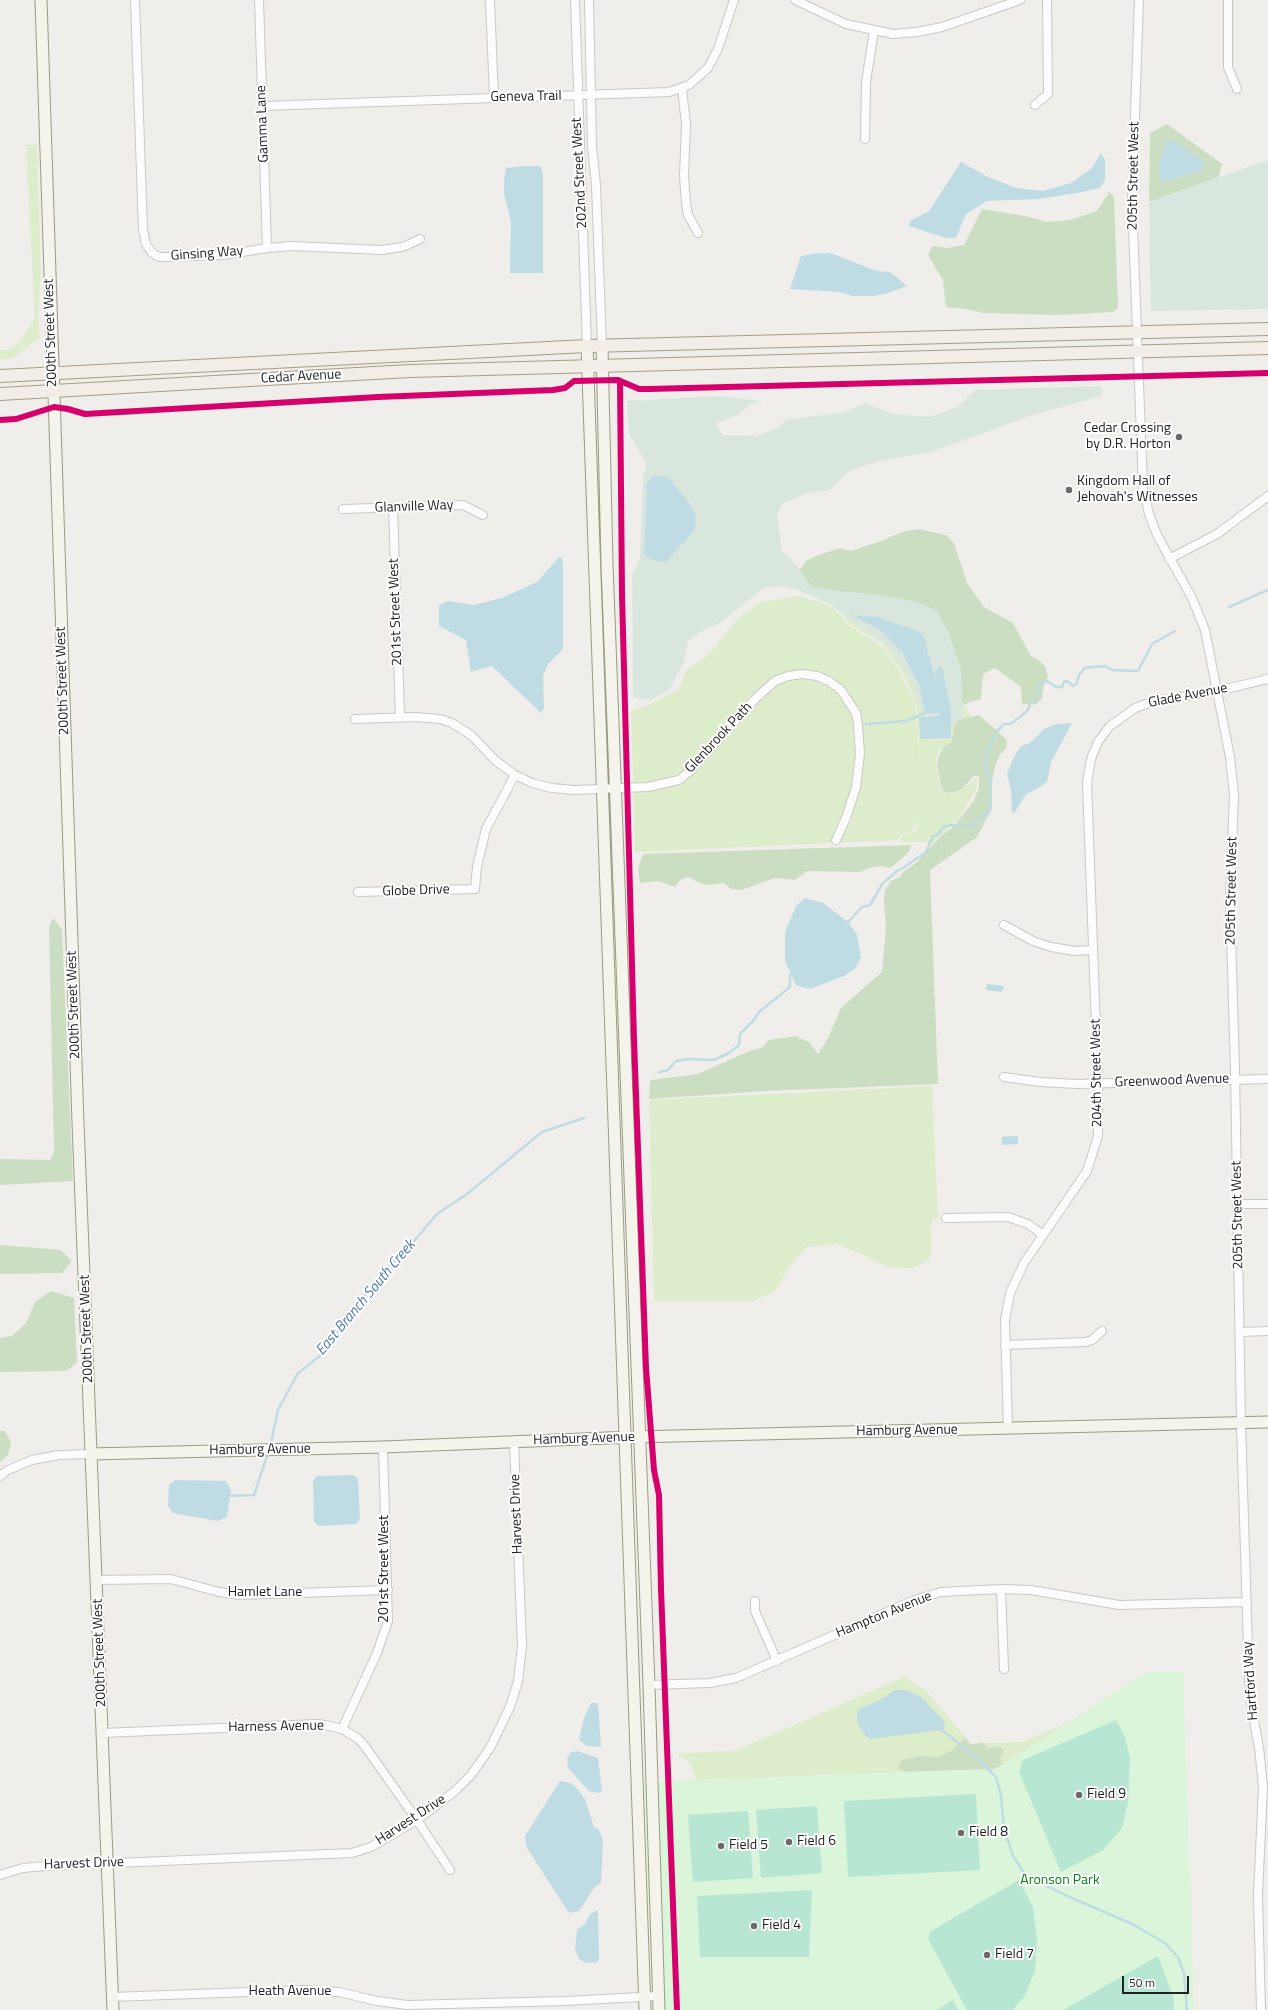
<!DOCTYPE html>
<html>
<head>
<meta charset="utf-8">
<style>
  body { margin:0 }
  #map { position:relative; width:1268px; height:2010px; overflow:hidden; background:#f0eeeb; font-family:"Titillium Web",sans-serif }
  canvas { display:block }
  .scale { position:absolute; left:1122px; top:1976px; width:67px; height:18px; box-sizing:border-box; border:2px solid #222; border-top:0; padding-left:5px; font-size:12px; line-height:14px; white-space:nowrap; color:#222; -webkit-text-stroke:3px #fff; paint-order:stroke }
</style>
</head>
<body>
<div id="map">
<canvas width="1268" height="2010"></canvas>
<div class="scale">50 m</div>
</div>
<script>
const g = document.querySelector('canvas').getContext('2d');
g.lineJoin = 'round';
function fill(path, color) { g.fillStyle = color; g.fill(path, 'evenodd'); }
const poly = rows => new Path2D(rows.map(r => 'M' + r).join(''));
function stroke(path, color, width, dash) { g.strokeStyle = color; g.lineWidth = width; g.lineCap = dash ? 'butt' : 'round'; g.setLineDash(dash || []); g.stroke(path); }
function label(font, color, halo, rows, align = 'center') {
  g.font = font + ' "Titillium Web",sans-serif'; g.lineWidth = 4; g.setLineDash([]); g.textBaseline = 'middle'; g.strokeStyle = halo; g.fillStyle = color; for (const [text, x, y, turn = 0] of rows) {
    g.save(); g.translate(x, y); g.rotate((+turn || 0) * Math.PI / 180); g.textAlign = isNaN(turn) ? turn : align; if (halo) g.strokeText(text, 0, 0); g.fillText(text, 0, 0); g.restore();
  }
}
fill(poly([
  [26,145,37,145,41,270,38,320,40,337,14,357,0,360,0,350,7,350,21,341,35,318],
  [800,596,826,604,839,613,847,624,882,647,897,667,916,705,920,765,917,706,903,673,881,643,848,623,841,611,961,695,971,717,962,730,957,744,939,750,936,760,939,783,944,793,956,793,977,778,977,788,959,818,932,844,927,842,899,842,902,836,916,831,920,820,912,831,901,835,897,840,635,852,631,711,649,705,679,689,686,671,709,654,738,618,761,602],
  [932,1086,938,1218,934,1218,930,1226,932,1241,929,1261,911,1268,886,1267,860,1253,836,1244,807,1247,792,1263,774,1292,753,1301,654,1301,649,1100],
  [904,1677,926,1691,966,1738,951,1751,938,1757,921,1756,901,1760,899,1769,905,1772,696,1780,691,1763,679,1756,679,1753,735,1751],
  [895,1690,907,1690,921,1697,942,1730,891,1735,859,1709,878,1701],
  [1068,1723,1002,1765,1000,1757,1004,1752,988,1748,983,1743,1022,1742]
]), '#ddeccb');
fill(poly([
  [1167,124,1222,164,1219,177,1149,202,1150,133],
  [1205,163,1201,170,1161,183],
  [1109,192,1114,196,1118,308,1113,312,1057,315,984,313,966,309,946,307,943,280,928,255,932,246,948,248,964,245,982,209,1025,216,1048,222,1070,220,1097,211],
  [918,529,946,535,954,543,967,583,984,607,1013,623,1031,656,1040,661,1045,666,1048,677,1044,684,1042,698,1036,705,1031,703,1022,705,1021,687,995,668,983,674,981,699,964,704,950,688,943,663,808,591,794,577,806,561,818,555,841,548,851,551,881,541,902,532],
  [979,715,1007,740,1006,749,1000,754,994,770,992,783,992,808,977,837,930,870,938,1084,766,1091,649,1099,650,1080,698,1074,749,1051,761,1048,769,1040,796,1036,809,1042,818,1054,828,1038,841,1008,882,972,886,928,884,902,885,890,891,881,900,877,903,872,916,863,941,836,953,827,973,802,979,788,979,776,974,776,963,788,955,792,945,793,941,786,937,765,939,755,944,747,952,742,954,727,959,720],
  [911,845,909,852,891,868,881,866,869,868,860,872,807,871,795,880,775,878,741,890,731,889,724,883,705,885,688,877,680,880,675,887,658,881,640,883,638,868,643,854],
  [53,918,62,930,73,1181,0,1185,0,1159,50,1160,54,1153,49,926],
  [0,1245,61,1250,72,1261,62,1273,0,1274],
  [51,1291,74,1298,77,1363,66,1371,0,1372,0,1338,12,1336,26,1323,35,1302],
  [0,1431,5,1431,11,1442,8,1455,0,1462],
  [966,1738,970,1744,983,1743,988,1748,997,1747,1002,1748,1004,1752,1000,1757,1002,1765,995,1769,905,1772,899,1769,899,1765,901,1760,921,1756,938,1757,951,1751]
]), '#cbdec1');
fill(poly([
  [1268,160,1268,309,1151,311,1149,202],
  [1100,386,1103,390,1101,396,1033,415,934,451,880,461,849,471,831,489,805,494,782,504,777,515,782,552,792,560,812,587,839,591,882,595,917,602,937,611,948,631,961,668,963,718,944,731,921,709,908,675,888,646,828,603,800,591,784,586,764,588,717,625,705,629,688,641,684,662,669,690,650,700,633,697,632,573,635,570,640,558,643,477,647,464,629,434,627,401,718,396,762,401,749,405,740,414,715,424,723,435,756,436,777,428,786,420,845,412,865,403,894,414,930,417,959,406,975,390]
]), '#d9e6de');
fill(poly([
  [1147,1672,1183,1672,1194,2010,653,2010,644,1782,995,1769]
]), '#daf5da');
fill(poly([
  [1116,1720,1125,1737,1130,1758,1128,1802,1122,1828,1103,1850,1061,1872,1019,1772,1023,1760],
  [976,1794,980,1870,848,1877,844,1801],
  [817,1806,822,1873,761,1878,756,1810],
  [748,1811,753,1878,693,1882,688,1815],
  [1019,1880,1033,1907,1037,1940,1035,1971,1024,1997,1013,2010,967,2010,928,1939,931,1931],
  [812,1890,809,1957,700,1957,697,1896],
  [1158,1956,1174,1999,1174,2010,1063,2010],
  [953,2000,958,2010,936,2010]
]), '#b7e6d2');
fill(poly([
  [1169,140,1177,142,1205,163,1201,170,1161,183,1159,166,1165,142],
  [1101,153,1105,160,1105,180,1100,188,1077,193,1038,199,987,201,966,214,956,238,946,238,909,226,910,221,929,211,961,162,988,177,1016,188,1043,191,1071,183,1092,168],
  [525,166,540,166,543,173,543,273,510,273,511,222,504,193,504,180,506,168],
  [819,253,830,253,877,271,890,272,907,286,888,293,874,296,853,296,839,292,790,289,801,256],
  [657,476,666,477,671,481,686,499,695,514,696,522,694,530,666,562,657,561,645,557,644,551,647,492,645,485,653,477],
  [560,556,563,561,563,649,548,664,543,676,544,708,541,713,492,666,471,672,466,640,439,626,439,605,448,601,474,605,502,598,537,582],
  [850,615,877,617,915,630,922,634,925,639,928,654,936,682,935,672,939,667,942,667,951,712,951,738,920,739,919,717,940,716,939,703,939,713,925,713,919,684,902,652,883,632,860,619],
  [1072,723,1051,762,1047,782,1035,790,1026,794,1015,812,1012,813,1011,790,1007,774,1014,757,1021,746,1030,743,1044,729,1057,724],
  [805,898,823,903,848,922,857,935,861,957,855,969,844,976,810,989,796,985,785,961,785,932,796,906],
  [987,984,1004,986,1002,992,986,990],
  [1018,1136,1018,1144,1002,1145,1002,1137],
  [353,1475,358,1479,360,1519,356,1524,319,1526,314,1522,313,1481,317,1476],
  [175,1480,226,1481,231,1490,227,1517,218,1521,173,1513,168,1506,169,1485],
  [895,1690,907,1690,921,1697,944,1721,945,1727,942,1730,870,1739,864,1734,857,1722,857,1712,859,1709,878,1701],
  [591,1703,598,1703,601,1747,587,1746,579,1740,584,1718],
  [577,1751,598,1758,602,1792,597,1793,589,1791,568,1768,567,1759,571,1752],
  [560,1781,570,1783,576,1787,585,1799,594,1827,599,1830,603,1840,601,1883,595,1887,579,1911,569,1913,527,1848,525,1836],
  [598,1910,599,1959,596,1963,586,1963,579,1959,575,1949,577,1930,584,1925,590,1914]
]), '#bfdbe3');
stroke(poly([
  [1229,607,1268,590],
  [866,724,906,721,925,713],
  [848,922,862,907,870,905,883,883,897,871,903,868,926,852,933,836,938,834,943,827,951,825,973,826,977,820,990,812,990,780,985,763,987,754,996,732,1004,724,1010,724,1020,717,1028,710,1030,704,1035,701,1040,684,1047,681,1056,687,1062,687,1064,682,1067,681,1073,686,1077,683,1079,675,1085,668,1092,667,1106,666,1112,670,1138,671,1152,644,1175,631],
  [659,1072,668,1070,676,1061,688,1059,714,1060,729,1053,739,1045,740,1034,754,1020,759,1012,790,987,790,975],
  [270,1447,278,1410,298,1373,325,1352,344,1322,378,1278,409,1247,437,1214,467,1194,542,1132,584,1118],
  [227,1496,254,1495,268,1453],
  [942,1730,977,1758,996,1777,1001,1795,1004,1828,1013,1856,1026,1876,1065,1895,1132,1924,1165,1943,1178,1957,1184,1974,1187,2010]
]), '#bfdbe3', 2.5);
const street = poly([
  [135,0,143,230,146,244,152,253,159,257,165,257,223,255,267,248,292,246,381,250,403,247,420,239],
  [259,0,267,248],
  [490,0,494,98],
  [575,0,587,346],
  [589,0,592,147,596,185,602,346],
  [795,0,846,24,893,34,917,32,942,27,1020,0],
  [1139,0,1132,201,1143,488,1149,514,1157,535,1192,598,1205,630,1230,757,1234,795,1230,900,1235,1069,1241,1423,1249,1680,1252,1710,1259,1748,1263,1786,1258,1895,1261,2010],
  [1228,0,1228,67,1237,89],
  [682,89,686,124,684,176,686,204,688,215,698,233],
  [1035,105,1048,94,1047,0],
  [262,106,669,92,689,85,708,68,718,49,734,0],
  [865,139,866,82,874,31],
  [393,507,400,716],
  [343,509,463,505,483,515],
  [1169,559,1217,534,1268,496],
  [355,719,415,717,440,719,452,723,471,735,496,761,515,775,532,783,552,788,574,790,648,787,679,780,690,771,756,698,775,681,788,676,802,674,817,676,829,681,841,690,856,713,858,724,860,754,856,787,846,818,836,840],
  [358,892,475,889,477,867,486,829,515,775],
  [1004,925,1033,941,1051,947,1075,951,1093,950],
  [1004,1077,1040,1082,1077,1084,1268,1079],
  [1237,1204,1268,1204],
  [946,1218,1008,1217,1028,1224,1043,1235],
  [1240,1332,1268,1331],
  [1005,1345,1086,1342,1092,1340,1102,1331],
  [1008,1429,1005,1320,1010,1293,1024,1263,1087,1171,1098,1136,1098,1083,1087,783,1091,759,1098,742,1109,727,1135,708,1151,702,1217,691,1268,679],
  [0,1476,8,1470,32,1460,59,1455,91,1454],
  [97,1580,171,1579,219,1592,239,1595,388,1590],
  [1001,1589,1004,1669],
  [755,1601,755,1611,777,1661],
  [649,1685,710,1683,736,1678,912,1601,941,1592,1001,1589,1031,1590,1119,1605,1247,1602],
  [342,1729,377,1653,388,1621,383,1447],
  [103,1733,316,1724,326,1725,342,1729,357,1738,364,1745,417,1820,450,1870],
  [0,1875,23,1868,45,1866,352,1853,371,1847,417,1820,455,1791,471,1775,490,1748,510,1707,518,1681,522,1646,514,1441],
  [112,1997,304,1990,339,1992,377,2001,407,2005,565,2001,659,1996]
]);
const secondary = poly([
  [41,0,78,1123,113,2010],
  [587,346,645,2010],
  [602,346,607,564,649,1685,659,2010],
  [91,1454,383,1447,632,1437,1268,1422]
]);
const primary = poly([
  [0,376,587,346,1268,329],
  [0,394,410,371,1268,348]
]);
stroke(street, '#c9c8c7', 10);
stroke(secondary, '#999a82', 13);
stroke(primary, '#a79c86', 14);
stroke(street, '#fdfcfc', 8);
stroke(secondary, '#f4f4ed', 11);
stroke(primary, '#f3ede7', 12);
stroke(poly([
  [620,382,622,595,634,1040,646,1368,654,1470,659,1495,661,1589,677,2010],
  [0,420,16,419,54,407,68,409,85,414,378,397,553,390,565,388,574,381,618,380,639,389,649,389,1268,373]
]), '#d6006c', 6);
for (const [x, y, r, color] of [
  [1179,437,4,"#6a6968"],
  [1069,490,4,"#6a6968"],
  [1079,1795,4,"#6a6968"],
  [961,1833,4,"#6a6968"],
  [789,1842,4,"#6a6968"],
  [721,1846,4,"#6a6968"],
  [754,1926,4,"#6a6968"],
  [987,1955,4,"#6a6968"]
]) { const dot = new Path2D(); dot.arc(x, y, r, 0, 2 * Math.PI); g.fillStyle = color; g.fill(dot); stroke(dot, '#fff', 1.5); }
label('14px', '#222', '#fff', [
  ["Geneva Trail",526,97,-1],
  ["Gamma Lane",263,124,-92],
  ["202nd Street West",580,173,-93],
  ["205th Street West",1134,176,-89],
  ["Ginsing Way",207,254,-4],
  ["200th Street West",51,333,-92],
  ["Cedar Avenue",301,377,-3],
  ["Glanville Way",414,507,-2],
  ["201st Street West",396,612,-92],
  ["200th Street West",63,681,-92],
  ["Glade Avenue",1188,696,-11],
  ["Glenbrook Path",719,738,-47],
  ["Globe Drive",416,891,-2],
  ["205th Street West",1232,891,-89],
  ["200th Street West",74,1005,-92],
  ["204th Street West",1097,1073,-91],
  ["Greenwood Avenue",1172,1081,-2],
  ["205th Street West",1238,1215,-91],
  ["200th Street West",87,1329,-92],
  ["Hamburg Avenue",907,1431,-1],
  ["Hamburg Avenue",584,1439,-2],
  ["Hamburg Avenue",260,1450,-1],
  ["Harvest Drive",517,1514,-92],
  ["201st Street West",385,1569,-90],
  ["Hamlet Lane",265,1593],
  ["Hampton Avenue",884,1615,-22],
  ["200th Street West",100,1653,-92],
  ["Hartford Way",1251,1681,-94],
  ["Harness Avenue",276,1727,-1],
  ["Harvest Drive",411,1820,-33],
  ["Harvest Drive",84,1864,-2],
  ["Heath Avenue",290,1992]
]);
label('14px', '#222', '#fff', [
  ["Cedar Crossing",1171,429,"right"],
  ["by D.R. Horton",1171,445,"right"],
  ["Kingdom Hall of",1077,482],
  ["Jehovah's Witnesses",1077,498],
  ["Field 9",1087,1795],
  ["Field 8",969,1833],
  ["Field 6",797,1842],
  ["Field 5",729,1846],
  ["Field 4",762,1926],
  ["Field 7",995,1955]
], 'left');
label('14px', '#0c8416', '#fff', [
  ["Aronson Park",1060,1881]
]);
label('italic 15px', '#4a7aab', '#fff', [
  ["East Branch South Creek",366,1298,-50]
]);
</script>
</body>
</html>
